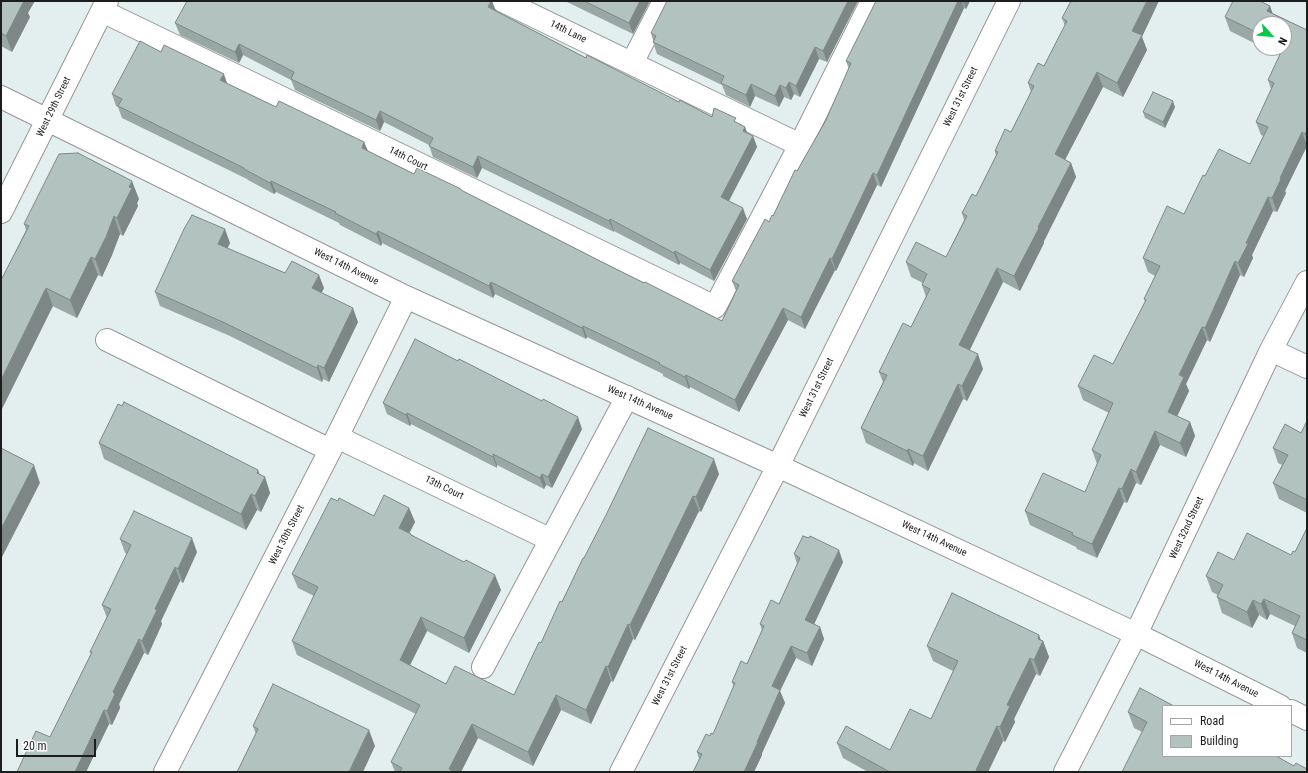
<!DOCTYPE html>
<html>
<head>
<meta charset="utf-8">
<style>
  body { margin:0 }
  #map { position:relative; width:1308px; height:773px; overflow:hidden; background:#e3eeee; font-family:"Roboto Condensed",sans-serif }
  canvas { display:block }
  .frame { position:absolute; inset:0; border:2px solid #1d1d1d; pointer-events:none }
  .legend { position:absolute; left:1162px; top:705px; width:130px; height:52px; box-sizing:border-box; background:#fff; border:1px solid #a5a5a5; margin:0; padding:5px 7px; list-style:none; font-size:12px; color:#1d1d1d }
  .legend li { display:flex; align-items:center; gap:8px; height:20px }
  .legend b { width:20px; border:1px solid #a5a5a5 }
  .north { position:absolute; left:1252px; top:16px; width:40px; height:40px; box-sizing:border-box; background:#fff; border:1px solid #a5a5a5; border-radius:50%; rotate:117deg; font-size:11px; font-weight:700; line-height:16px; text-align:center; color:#1d1d1d }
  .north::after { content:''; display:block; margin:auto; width:14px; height:18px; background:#00ca48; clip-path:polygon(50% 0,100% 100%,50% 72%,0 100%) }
  .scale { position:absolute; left:16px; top:739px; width:80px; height:18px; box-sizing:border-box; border:2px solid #1d1d1d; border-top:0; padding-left:5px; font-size:12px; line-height:14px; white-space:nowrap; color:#1d1d1d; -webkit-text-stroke:3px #fff; paint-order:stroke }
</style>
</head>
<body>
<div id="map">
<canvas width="1308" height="773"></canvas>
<div class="frame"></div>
<ul class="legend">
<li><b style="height:5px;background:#fff"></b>Road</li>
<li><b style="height:11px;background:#b2c3bf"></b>Building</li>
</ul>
<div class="north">N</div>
<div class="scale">20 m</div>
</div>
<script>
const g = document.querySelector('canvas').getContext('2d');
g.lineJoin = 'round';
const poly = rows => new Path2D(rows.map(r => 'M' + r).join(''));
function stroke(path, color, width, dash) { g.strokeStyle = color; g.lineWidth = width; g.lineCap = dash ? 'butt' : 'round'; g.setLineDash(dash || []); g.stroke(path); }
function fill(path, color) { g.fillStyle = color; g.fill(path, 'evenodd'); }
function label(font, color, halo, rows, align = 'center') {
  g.font = font + ' "Roboto Condensed",sans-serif'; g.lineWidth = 3; g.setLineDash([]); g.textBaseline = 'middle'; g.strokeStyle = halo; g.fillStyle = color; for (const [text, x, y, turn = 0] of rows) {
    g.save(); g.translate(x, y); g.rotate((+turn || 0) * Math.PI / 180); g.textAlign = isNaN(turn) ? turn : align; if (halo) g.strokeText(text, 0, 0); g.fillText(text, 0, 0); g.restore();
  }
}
const minor = poly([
  [503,1,800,145],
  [102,11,715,307,800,145,872,1],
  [632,63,664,1],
  [1,97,406,297,778,466,1136,634,1280,706],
  [1,212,107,1],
  [107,340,330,450],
  [1271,350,1307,367],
  [337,437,551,540],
  [483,667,627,397],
  [1291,711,1307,719],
  [165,772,337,437,406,297],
  [621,772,778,466,1009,1],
  [1065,772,1136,634,1271,350,1307,282]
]);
stroke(minor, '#979797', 24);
stroke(minor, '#fff', 22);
fill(poly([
  [1,1,28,13,30,17,12,52,1,46],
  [565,1,650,1,633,34],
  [858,1,827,62,819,59,800,97,794,94,791,100,784,97,779,107,755,96,750,107,726,95,722,85,657,54,653,42,653,40,651,33],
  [887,1,970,1,966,9,964,8,881,187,877,185,836,271,835,270,805,329,788,320,739,412,690,387,689,389,663,376,663,374,587,337,586,339,495,294,493,298,382,243,381,246,340,225,339,223,276,192,274,194,248,180,247,179,122,118,118,107,116,106,112,94,161,52,276,107,364,142,368,151,414,174,462,191,598,260,722,321,736,291,732,281,773,216,797,171,826,120,849,69,846,61],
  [1270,6,1272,13,1307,30,1307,146,1285,191,1286,193,1277,212,1273,211,1252,255,1253,258,1244,277,1240,275,1210,342,1207,340,1186,384,1189,391,1177,416,1190,422,1195,436,1186,457,1160,445,1141,485,1136,483,1127,503,1124,502,1097,558,1077,549,1076,547,1030,525,1025,511,1085,492,1097,464,1092,450,1109,413,1083,400,1078,386,1113,364,1145,302,1144,299,1155,276,1148,272,1143,258,1184,214,1205,176,1250,164,1263,136,1261,135,1256,122,1271,89,1268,80,1280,55,1265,48,1284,48,1284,24,1260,24,1260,46,1230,31,1225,17],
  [496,11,586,58,679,102,712,117,737,123,745,127,747,133,753,136,757,147,729,201,747,219,714,281,680,263,679,265,614,231,614,232,482,168,477,178,433,157,429,145,384,122,380,131,295,90,291,80,243,55,239,63,180,35,175,23],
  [1062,18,1142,37,1147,50,1123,97,1103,87,1065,160,1071,163,1076,177,1044,241,1044,243,1020,291,1003,282,969,350,983,369,967,401,963,399,928,471,914,463,913,466,866,443,861,428,883,382,879,372,911,327,926,297,922,285,923,283,911,277,906,262,946,257,964,220,962,213,976,196,996,156,995,151,1011,132,1031,92,1028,83,1044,66,1065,26],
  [1175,107,1165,128,1145,118,1143,112],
  [139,199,137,203,138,206,123,236,120,234,112,255,102,277,98,275,77,318,1,281,26,230,24,224],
  [230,243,227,248,285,273,324,288,321,293,358,322,329,382,323,379,322,382,230,336,160,306,155,292],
  [383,403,582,429,552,488,546,485,544,489,497,465,497,468,411,424,410,426,387,414],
  [1307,421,1307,513,1279,499,1273,483,1282,465,1278,463,1273,448,1301,433],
  [99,443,260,475,265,477,270,493,261,512,257,510,246,530,104,459],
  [719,474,701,512,699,511,635,640,633,639,613,682,611,681,591,724,561,710,533,766,478,738,461,772,395,772,391,762,416,714,297,655,292,641,314,596,298,588,292,574,374,516,409,508,415,522,409,533,412,535,501,590,469,653,427,631,410,665,446,684,514,695,584,558],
  [1307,528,1307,653,1297,648,1292,633,1295,626,1270,614,1267,620,1259,615,1252,628,1222,613,1217,597,1218,595,1212,592,1206,576,1234,560,1291,555,1295,552],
  [120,539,197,552,183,583,180,581,161,621,162,624,148,655,144,653,119,704,120,708,112,725,109,724,86,772,17,772,50,737,91,654,90,652,107,618,102,605,127,554,125,553],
  [794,554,843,562,814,624,820,627,824,639,812,666,796,658,780,691,785,703,762,753,762,755,754,772,693,772,699,759,697,752,710,736,713,734,734,687,732,682,747,664,762,630,760,624,779,604,797,564],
  [1041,641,1043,641,1049,657,1040,676,1036,674,1014,719,1015,722,1005,742,1003,741,988,772,868,772,843,758,837,743,890,750,931,719,953,671,933,661,927,646],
  [1163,706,1294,766,1142,732,1134,728,1128,712],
  [253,726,375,746,256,734]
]), '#99a8a4');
fill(poly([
  [22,1,35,1,28,13,30,17,12,52,6,36],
  [491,1,492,1,496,11,488,7],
  [640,1,650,1,633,34,629,23],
  [848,1,858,1,827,62,823,51],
  [958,1,962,1,964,8,881,187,877,175],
  [963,1,970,1,966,9],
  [1147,1,1159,1,1142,37,1147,50,1123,97,1117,83,1132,31],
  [1270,6,1275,20,1267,11],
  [239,44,243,55,239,63,235,52],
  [815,47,819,59,800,97,796,86],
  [1097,72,1103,87,1060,169,1055,154],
  [224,74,228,86,220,80],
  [789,82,794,94,791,100,786,88],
  [751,84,755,96,750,107,746,95],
  [780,85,784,97,779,107,775,96],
  [1173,101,1175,107,1165,128,1163,122],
  [380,111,384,122,380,131,376,120],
  [745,127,749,138,743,131],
  [1307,130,1307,138,1305,134],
  [1302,132,1307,146,1285,191,1286,193,1277,212,1272,198,1280,178],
  [753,136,757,147,725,208,721,197],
  [364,142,369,154,362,148],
  [478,156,482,168,477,178,473,167],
  [1071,163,1076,177,1044,241,1044,243,1020,291,1014,276,1038,227],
  [873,173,877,185,836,271,832,259],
  [132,181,139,199,137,203,138,206,123,236,117,218,129,187],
  [271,181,276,192,274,194,270,183],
  [1268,197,1273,211,1252,255,1253,258,1244,277,1238,263,1246,243],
  [743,208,747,219,714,281,710,270],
  [114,216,120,234,112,255,102,277,95,259],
  [610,219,614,231,614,232,609,221],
  [225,229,230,243,223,258,218,244],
  [378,231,382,243,381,246,376,234],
  [675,251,680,263,679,265,674,253],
  [91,257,98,275,77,318,70,300],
  [830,258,835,270,805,329,801,317],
  [1235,261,1240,275,1210,342,1205,328],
  [997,268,1003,282,965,360,959,345],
  [319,275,324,288,317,302,312,288],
  [491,282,495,294,493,298,489,286],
  [46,288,53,306,1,411,1,380],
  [353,308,358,322,329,382,324,368],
  [783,308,788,320,739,412,735,400],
  [583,326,587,337,586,339,582,328],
  [1202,327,1207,340,1186,384,1189,391,1173,425,1168,412,1179,375],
  [978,354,983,369,967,401,962,386],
  [318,365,323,379,322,382,317,368],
  [686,375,690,387,689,389,685,377],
  [958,384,963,399,928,471,923,456],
  [407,413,411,424,410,426,406,415],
  [578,417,582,429,552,488,548,477],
  [1190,422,1195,436,1186,457,1180,443],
  [1155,431,1160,445,1141,485,1136,472],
  [908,449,914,463,913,466,907,451],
  [493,454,497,465,497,468,493,457],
  [714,459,719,474,701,512,696,497],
  [34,465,40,483,1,559,1,529],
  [1131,469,1136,483,1127,503,1122,489],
  [258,470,262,481,265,477,270,493,261,512,255,496,257,473],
  [542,474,546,485,544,489,540,478],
  [1119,488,1124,502,1097,558,1092,544],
  [251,494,257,510,246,530,241,514],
  [693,496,699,511,635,640,630,625],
  [409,508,415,522,405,542,399,528],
  [192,538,197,552,183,583,178,569],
  [839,550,843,562,810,633,805,620],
  [175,567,180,581,161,621,162,624,148,655,142,641,155,609],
  [495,575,501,590,469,653,464,638],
  [1264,599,1270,614,1267,620,1261,604],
  [1253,600,1259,615,1252,628,1247,612],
  [421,617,427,631,405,675,400,660],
  [628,624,633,639,613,682,608,667],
  [820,627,824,639,812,666,807,653],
  [1039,635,1042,643,1043,641,1049,657,1040,676,1034,660,1038,639],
  [139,639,144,653,119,704,120,708,112,725,107,711,113,692],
  [791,646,796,658,780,691,785,703,762,753,762,755,754,772,744,772,757,742,772,686],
  [1030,658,1036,674,1014,719,1015,722,1005,742,1000,727,1007,705],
  [606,666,611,681,591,724,586,710],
  [556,695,561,710,533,766,528,752],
  [104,710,109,724,86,772,75,772],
  [472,724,478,738,461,772,450,772,449,769],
  [997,726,1003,741,988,772,976,772,976,770],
  [369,730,375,746,363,772,349,772]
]), '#7d8886');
const building = poly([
  [1,1,24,1,6,36,1,33,1,1],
  [187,1,491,1,488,7,586,58,587,55,679,102,680,100,712,117,714,108,736,118,734,121,745,127,743,131,753,136,721,197,743,208,710,270,675,251,674,253,610,219,609,221,478,156,473,167,429,146,433,138,380,111,376,120,291,79,294,72,239,44,235,52,175,23,187,1],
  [584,1,640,1,629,23,584,1],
  [667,1,848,1,823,51,815,47,796,86,789,82,786,88,780,85,775,96,751,84,746,95,721,83,724,76,653,42,656,36,651,33,667,1],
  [876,1,885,1,886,2,887,1,958,1,877,175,873,173,832,259,830,258,801,317,783,308,735,400,686,375,685,377,659,364,660,363,583,326,582,328,491,282,489,286,378,231,376,234,335,213,336,212,271,181,270,183,244,169,244,168,118,106,122,99,112,94,140,41,161,52,164,45,224,74,220,80,276,107,279,101,364,142,362,148,414,174,417,168,461,189,461,190,598,260,644,283,645,282,722,321,739,285,732,281,765,219,769,222,772,215,773,216,795,170,797,171,826,120,851,63,846,61,876,1],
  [1071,1,1075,1,1077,2,1077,1,1147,1,1132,31,1142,35,1117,83,1097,72,1055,154,1071,163,1038,227,1039,228,1014,276,997,268,959,345,978,354,962,386,958,384,923,456,908,449,907,451,861,428,887,375,879,372,903,323,911,327,930,289,922,285,927,274,906,262,916,242,946,257,967,216,962,213,972,194,976,196,998,152,995,151,1005,129,1011,132,1034,86,1028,83,1038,63,1044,66,1067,21,1062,18,1071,1],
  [1233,1,1260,1,1270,6,1267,11,1307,30,1307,130,1305,134,1302,132,1280,178,1281,179,1272,198,1268,197,1246,243,1248,244,1238,263,1235,261,1205,328,1202,327,1179,375,1184,377,1168,412,1190,422,1180,443,1155,431,1136,472,1131,469,1122,489,1119,488,1092,544,1072,535,1073,533,1025,511,1043,473,1085,492,1101,455,1092,450,1113,403,1078,386,1094,355,1113,364,1146,300,1144,299,1160,266,1143,258,1167,206,1184,214,1203,175,1205,176,1219,149,1250,164,1268,127,1256,122,1274,83,1268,80,1283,48,1284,48,1284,24,1260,24,1260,34,1225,17,1233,1],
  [1153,92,1173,101,1163,122,1143,112,1153,92],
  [78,153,132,181,129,187,132,188,117,218,114,216,106,237,95,259,91,257,70,300,46,288,1,380,1,280,29,226,24,224,59,154,78,153],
  [192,215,225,229,218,244,285,273,292,261,319,275,312,288,353,308,324,368,318,365,317,368,225,323,155,292,184,229,192,215],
  [415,339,458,361,459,359,542,401,543,399,578,417,548,477,542,474,540,478,493,454,493,457,407,413,406,415,383,403,415,339],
  [124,402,258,470,257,473,265,477,255,496,251,494,241,514,99,443,118,404,122,406,124,402],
  [1307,421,1307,500,1273,483,1288,455,1273,448,1285,424,1301,433,1307,421],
  [648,428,714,459,696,497,693,496,630,625,628,624,608,667,606,666,586,710,556,695,528,752,472,724,449,769,454,772,400,772,402,768,391,762,420,705,292,641,318,587,292,574,331,498,338,501,339,498,374,516,384,495,409,508,399,528,411,534,411,535,464,562,466,560,495,575,464,638,421,617,400,660,446,684,455,666,514,695,539,642,541,643,560,601,562,602,583,558,584,558,606,515,648,428],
  [1,448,34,465,1,529,1,448],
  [134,511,192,538,178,569,175,567,155,609,157,610,142,641,139,639,113,692,115,694,107,711,104,710,75,772,17,772,36,731,50,737,92,652,90,652,111,609,102,605,131,545,120,539,134,511],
  [1307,528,1307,640,1292,633,1300,616,1264,599,1261,604,1253,600,1247,612,1217,597,1223,585,1206,576,1218,552,1234,560,1247,533,1291,555,1293,551,1295,552,1307,528],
  [803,536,809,538,810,536,839,550,805,620,820,627,807,653,791,646,772,686,780,690,757,742,758,742,744,772,693,772,702,754,697,752,706,734,710,736,711,733,713,734,735,683,732,682,741,661,747,664,764,626,760,624,771,600,779,604,800,558,794,554,803,536],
  [952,593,1039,635,1038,639,1043,641,1034,660,1030,658,1007,705,1010,706,1000,727,997,726,976,770,978,772,890,772,837,743,846,726,890,750,910,709,931,719,958,661,927,646,952,593],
  [273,684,369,730,349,772,237,772,258,729,253,726,273,684],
  [1140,688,1174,706,1163,706,1163,756,1276,756,1294,766,1296,763,1307,769,1307,772,1122,772,1147,722,1128,712,1140,688]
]);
fill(building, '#b2c3bf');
stroke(building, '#7d8886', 1);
label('10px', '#1d1d1d', '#fff', [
  ["14th Lane",568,32,26],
  ["West 31st Street",961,97,-64],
  ["West 29th Street",54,107,-64],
  ["14th Court",408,159,26],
  ["West 14th Avenue",346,267,26],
  ["West 31st Street",817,388,-64],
  ["West 14th Avenue",640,403,24],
  ["13th Court",444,488,26],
  ["West 32nd Street",1187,528,-65],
  ["West 30th Street",287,535,-63],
  ["West 14th Avenue",934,539,25],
  ["West 31st Street",670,676,-63],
  ["West 14th Avenue",1226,679,27]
]);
</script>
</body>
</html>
